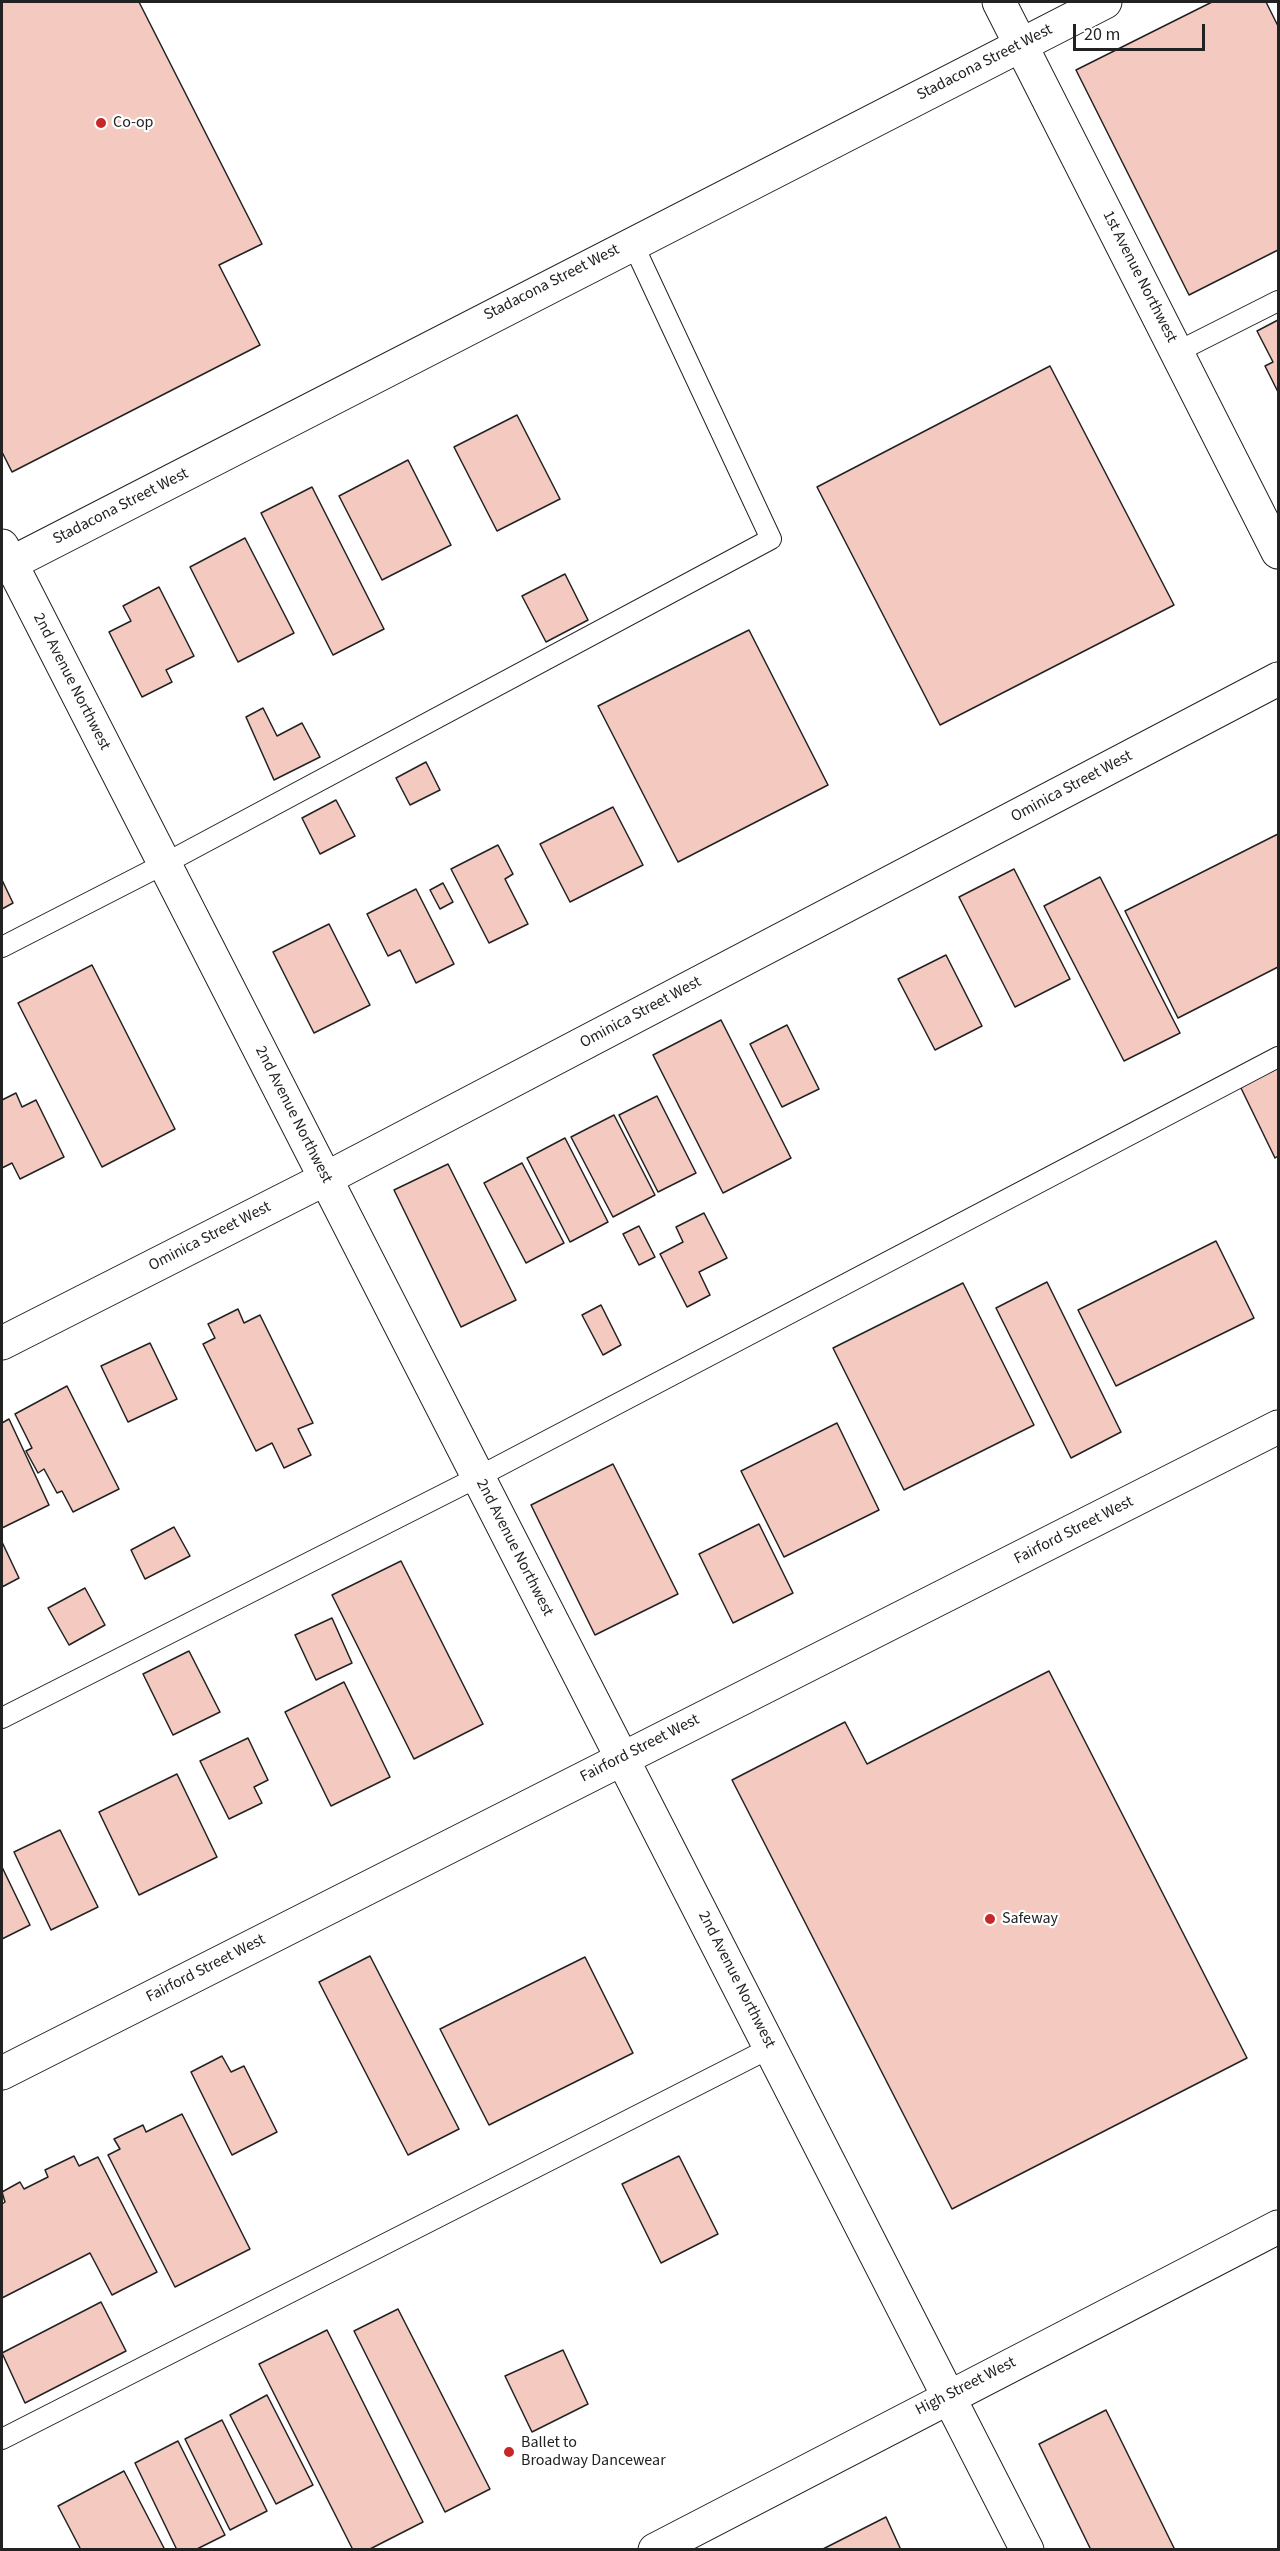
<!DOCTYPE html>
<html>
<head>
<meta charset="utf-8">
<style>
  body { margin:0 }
  #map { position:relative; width:1280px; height:2551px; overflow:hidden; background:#fff; font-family:"Source Sans 3",sans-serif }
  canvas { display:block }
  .frame { position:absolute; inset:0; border:3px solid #222; pointer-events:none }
  .scale { position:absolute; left:1073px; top:24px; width:132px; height:27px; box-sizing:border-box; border:3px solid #222; border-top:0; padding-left:8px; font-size:18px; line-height:21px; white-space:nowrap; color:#222; -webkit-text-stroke:4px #fff; paint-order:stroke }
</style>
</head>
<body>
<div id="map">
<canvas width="1280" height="2551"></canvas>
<div class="frame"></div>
<div class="scale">20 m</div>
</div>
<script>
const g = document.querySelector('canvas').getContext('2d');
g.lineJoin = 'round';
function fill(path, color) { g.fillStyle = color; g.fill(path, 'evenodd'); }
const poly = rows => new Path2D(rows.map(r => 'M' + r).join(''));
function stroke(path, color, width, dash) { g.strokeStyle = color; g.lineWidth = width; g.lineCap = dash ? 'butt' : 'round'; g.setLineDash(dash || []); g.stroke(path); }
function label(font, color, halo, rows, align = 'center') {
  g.font = font + ' "Source Sans 3",sans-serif'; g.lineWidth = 4.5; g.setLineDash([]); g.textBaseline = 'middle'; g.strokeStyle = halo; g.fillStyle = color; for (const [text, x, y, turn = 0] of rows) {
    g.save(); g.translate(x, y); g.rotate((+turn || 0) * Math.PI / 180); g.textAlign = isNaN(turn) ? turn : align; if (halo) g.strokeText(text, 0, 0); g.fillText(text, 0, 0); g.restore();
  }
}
const building = poly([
  [2,2,139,2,262,244,219,265,260,345,12,472,2,452,2,2],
  [1212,2,1266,2,1278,26,1278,250,1189,295,1076,70,1212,2],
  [1278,320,1278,392,1265,366,1273,362,1257,331,1278,320],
  [1050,366,1174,605,940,725,817,487,1050,366],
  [517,415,560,499,497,531,454,447,517,415],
  [408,460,451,545,382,580,339,496,408,460],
  [312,487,384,629,333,655,261,513,312,487],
  [245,538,294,633,238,662,190,567,245,538],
  [565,574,588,620,546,642,522,596,565,574],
  [159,587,194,656,166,670,172,682,142,697,109,632,131,621,123,606,159,587],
  [749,630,828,785,678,862,598,706,749,630],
  [263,708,277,736,302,723,320,757,274,780,246,717,263,708],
  [426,762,440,790,410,805,396,778,426,762],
  [336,800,355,836,320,854,302,818,336,800],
  [613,807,643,865,570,902,540,844,613,807],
  [1278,834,1278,967,1178,1018,1125,911,1278,834],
  [498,845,513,874,505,879,528,924,489,943,451,869,498,845],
  [1014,869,1070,979,1015,1007,959,897,1014,869],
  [1100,877,1180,1033,1124,1061,1044,906,1100,877],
  [2,880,13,903,2,909,2,880],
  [443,883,453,902,440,909,430,890,443,883],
  [416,889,454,964,416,983,400,950,388,956,367,914,416,889],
  [329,924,370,1005,314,1033,273,952,329,924],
  [946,955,982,1026,935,1050,898,979,946,955],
  [92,965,175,1129,102,1167,18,1003,92,965],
  [721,1020,791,1158,723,1193,653,1055,721,1020],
  [787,1025,819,1089,782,1107,750,1044,787,1025],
  [1278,1064,1278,1156,1275,1158,1239,1084,1278,1064],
  [16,1093,22,1107,36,1100,64,1157,20,1179,12,1163,2,1168,2,1100,16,1093],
  [657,1096,696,1173,658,1192,619,1115,657,1096],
  [614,1115,655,1195,613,1217,571,1137,614,1115],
  [565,1138,608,1222,570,1242,527,1158,565,1138],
  [522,1163,564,1243,526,1263,484,1183,522,1163],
  [448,1164,516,1300,461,1327,394,1190,448,1164],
  [704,1213,727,1258,699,1272,710,1295,687,1307,660,1254,683,1242,676,1227,704,1213],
  [639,1226,655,1257,639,1265,623,1234,639,1226],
  [1216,1241,1254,1318,1116,1386,1078,1310,1216,1241],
  [1047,1282,1121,1432,1071,1458,996,1308,1047,1282],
  [963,1283,1034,1425,904,1490,833,1348,963,1283],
  [601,1305,621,1345,603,1355,582,1315,601,1305],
  [238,1309,244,1323,260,1315,313,1423,298,1429,311,1455,284,1468,272,1443,256,1451,203,1344,215,1338,208,1324,238,1309],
  [150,1343,177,1399,128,1422,101,1366,150,1343],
  [67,1386,119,1489,73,1512,62,1491,57,1493,44,1469,38,1473,26,1451,32,1448,15,1414,67,1386],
  [9,1419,49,1505,2,1528,2,1423,9,1419],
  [837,1423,879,1510,784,1557,741,1471,837,1423],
  [613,1464,678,1594,595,1635,531,1505,613,1464],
  [759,1524,793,1593,733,1623,699,1554,759,1524],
  [174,1527,190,1556,145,1579,131,1550,174,1527],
  [2,1542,19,1578,2,1587,2,1542],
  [401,1561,483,1724,414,1759,332,1595,401,1561],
  [85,1588,105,1625,69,1645,48,1608,85,1588],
  [332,1618,352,1663,316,1680,295,1635,332,1618],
  [189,1651,220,1712,173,1735,143,1674,189,1651],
  [1049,1671,1247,2058,952,2209,732,1780,845,1722,867,1764,1049,1671],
  [344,1682,390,1777,331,1806,285,1712,344,1682],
  [248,1738,268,1780,254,1787,262,1803,229,1819,200,1761,248,1738],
  [177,1774,217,1857,139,1895,99,1812,177,1774],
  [60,1830,98,1907,51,1930,14,1852,60,1830],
  [2,1867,30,1925,2,1939,2,1867],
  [370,1956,459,2129,408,2155,319,1982,370,1956],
  [585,1957,633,2053,489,2125,440,2029,585,1957],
  [222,2056,231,2072,244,2066,277,2132,232,2155,191,2072,222,2056],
  [182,2114,250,2249,175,2287,108,2155,120,2149,114,2139,143,2125,146,2132,182,2114],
  [74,2156,79,2166,98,2157,157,2272,112,2295,90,2253,2,2298,2,2204,5,2202,2,2192,20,2182,24,2189,48,2177,45,2170,74,2156],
  [679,2156,718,2234,661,2263,622,2184,679,2156],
  [101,2302,126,2351,25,2403,2,2353,101,2302],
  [398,2309,490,2489,445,2512,354,2331,398,2309],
  [327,2330,423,2522,368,2550,353,2550,259,2364,327,2330],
  [563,2350,588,2404,532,2432,505,2376,563,2350],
  [267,2395,313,2485,276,2504,230,2415,267,2395],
  [1106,2410,1175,2550,1091,2550,1039,2444,1106,2410],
  [222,2420,267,2511,230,2530,185,2439,222,2420],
  [178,2441,225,2535,195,2550,177,2550,135,2463,178,2441],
  [124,2471,165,2550,81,2550,58,2506,124,2471],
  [886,2517,901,2550,821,2550,886,2517]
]);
fill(building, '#f3c9c0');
stroke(building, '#222', 1.5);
const service = poly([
  [1177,352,1278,301],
  [2,947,164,864,771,539,632,242],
  [2,1718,478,1477,1278,1057],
  [2,2439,770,2048]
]);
const minor = poly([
  [2,546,1027,2550],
  [2,568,1105,2],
  [2,1343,325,1179,1278,679],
  [2,2073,1278,1427]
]);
const tertiary = poly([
  [999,2,1278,552]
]);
const secondary = poly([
  [655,2550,1278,2227]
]);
stroke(service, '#222', 22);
stroke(minor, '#222', 35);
stroke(tertiary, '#222', 35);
stroke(secondary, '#222', 35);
stroke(service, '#fff', 20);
stroke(minor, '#fff', 33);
stroke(tertiary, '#fff', 33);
stroke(secondary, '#fff', 33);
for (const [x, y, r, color] of [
  [101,123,6,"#c62828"],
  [990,1919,6,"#c62828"],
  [509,2452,6,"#c62828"]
]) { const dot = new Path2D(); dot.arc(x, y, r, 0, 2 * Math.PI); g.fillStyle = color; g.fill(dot); stroke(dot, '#fff', 2); }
label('16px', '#222', '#fff', [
  ["Stadacona Street West",985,63,-27],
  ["1st Avenue Northwest",1139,277,63],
  ["Stadacona Street West",552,283,-27],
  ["Stadacona Street West",121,507,-27],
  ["2nd Avenue Northwest",71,682,63],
  ["Ominica Street West",1072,787,-28],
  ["Ominica Street West",641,1013,-28],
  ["2nd Avenue Northwest",293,1115,63],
  ["Ominica Street West",210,1237,-27],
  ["Fairford Street West",1074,1531,-27],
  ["2nd Avenue Northwest",514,1548,63],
  ["Fairford Street West",640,1749,-27],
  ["Fairford Street West",206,1969,-27],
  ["2nd Avenue Northwest",736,1980,63],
  ["High Street West",966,2387,-27]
]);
label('16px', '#222', '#fff', [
  ["Co-op",113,123],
  ["Safeway",1002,1919],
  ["Ballet to",521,2443],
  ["Broadway Dancewear",521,2461]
], 'left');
</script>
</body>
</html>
